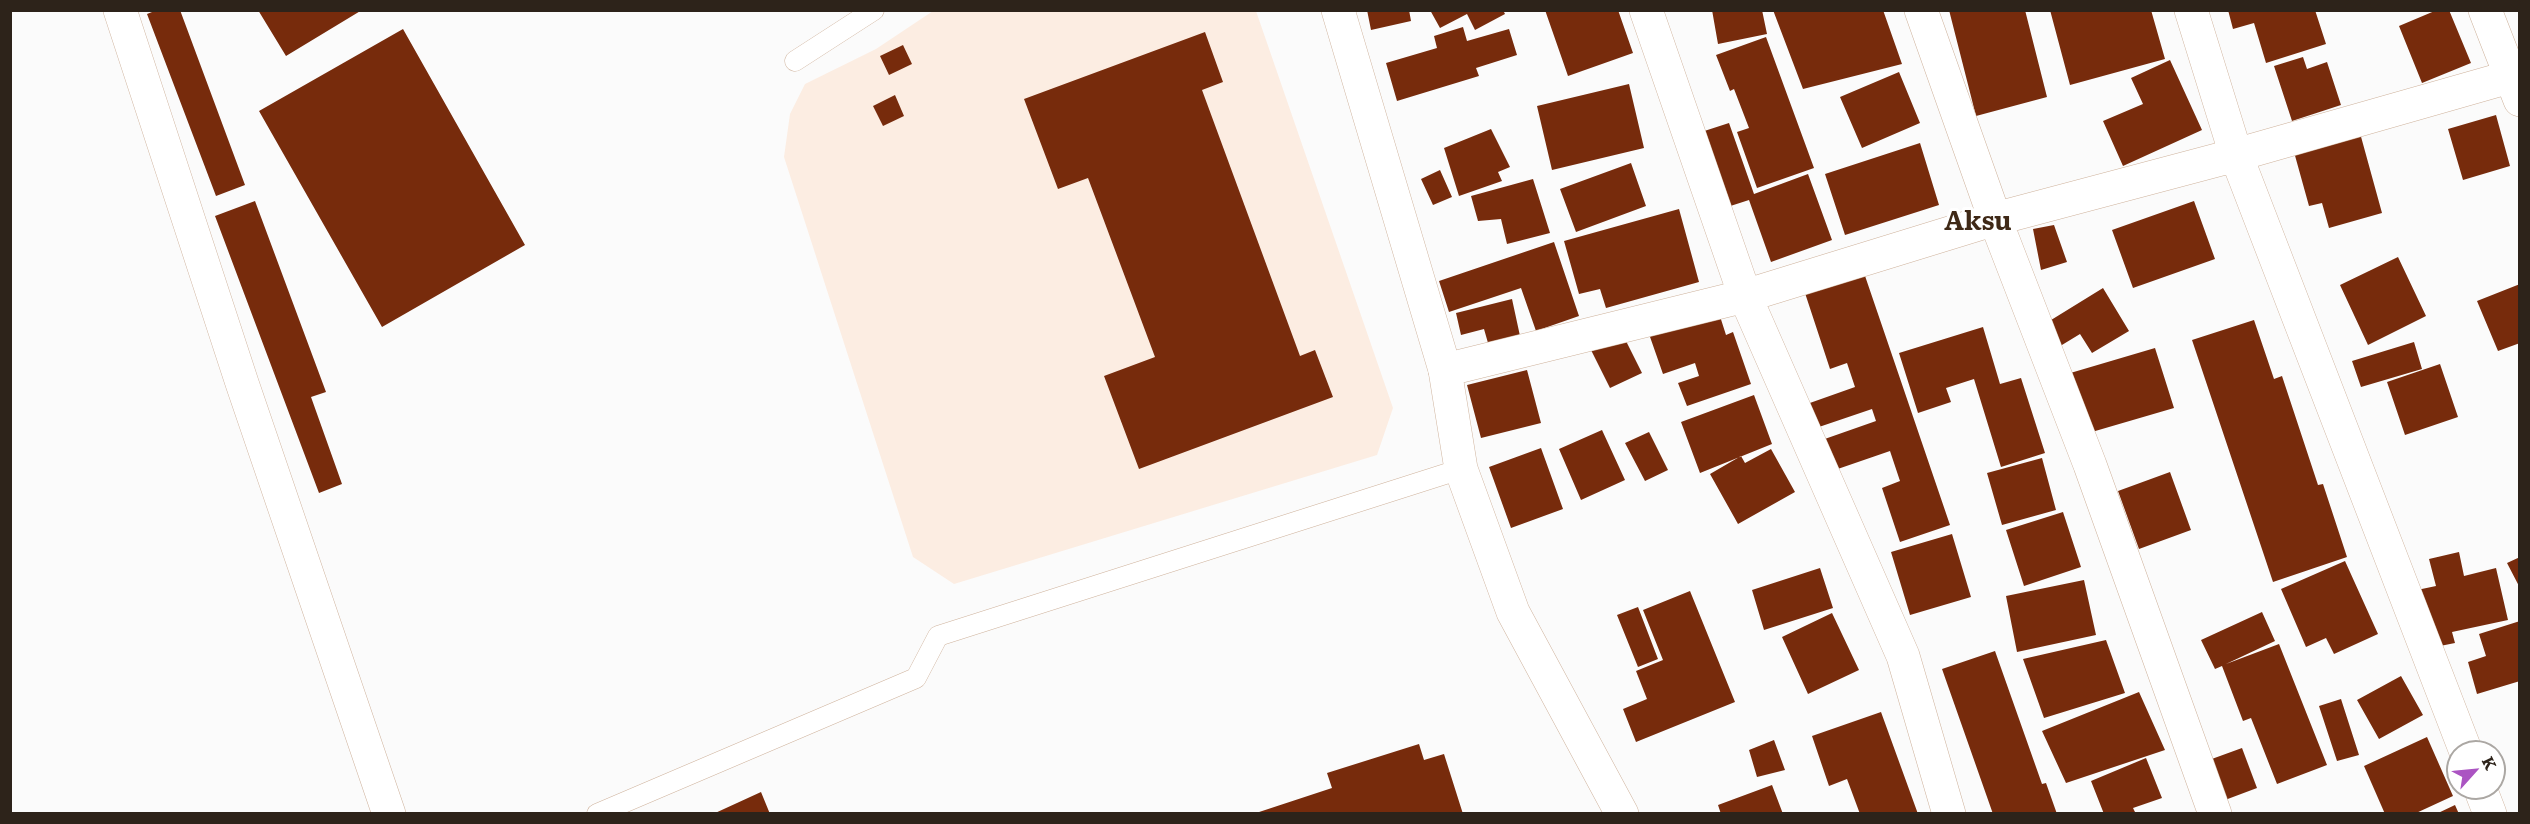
<!DOCTYPE html>
<html>
<head>
<meta charset="utf-8">
<style>
  body { margin:0 }
  #map { position:relative; width:2530px; height:824px; overflow:hidden; background:#fbfbfb; font-family:Literata,serif }
  canvas { display:block }
  .frame { position:absolute; inset:0; border:12px solid #2d231a; pointer-events:none }
  .north { position:absolute; left:2446px; top:740px; width:60px; height:60px; box-sizing:border-box; background:#fff; border:2px solid #aba7a3; border-radius:50%; rotate:63deg; font-size:16px; font-weight:700; line-height:24px; text-align:center; color:#2d231a }
  .north::after { content:''; display:block; margin:auto; width:21px; height:27px; background:#ab54c2; clip-path:polygon(50% 0,100% 100%,50% 72%,0 100%) }
</style>
</head>
<body>
<div id="map">
<canvas width="2530" height="824"></canvas>
<div class="frame"></div>
<div class="north">K</div>
</div>
<script>
const g = document.querySelector('canvas').getContext('2d');
g.lineJoin = 'round';
function fill(path, color) { g.fillStyle = color; g.fill(path, 'evenodd'); }
const poly = rows => new Path2D(rows.map(r => 'M' + r).join(''));
function stroke(path, color, width, dash) { g.strokeStyle = color; g.lineWidth = width; g.lineCap = dash ? 'butt' : 'round'; g.setLineDash(dash || []); g.stroke(path); }
function label(font, color, halo, rows, align = 'center') {
  g.font = font + ' Literata,serif'; g.lineWidth = 6; g.setLineDash([]); g.textBaseline = 'middle'; g.strokeStyle = halo; g.fillStyle = color; for (const [text, x, y, turn = 0] of rows) {
    g.save(); g.translate(x, y); g.rotate((+turn || 0) * Math.PI / 180); g.textAlign = isNaN(turn) ? turn : align; if (halo) g.strokeText(text, 0, 0); g.fillText(text, 0, 0); g.restore();
  }
}
fill(poly([
  [933,11,1256,11,1393,408,1377,455,954,584,913,557,784,157,790,114,805,84,876,49]
]), '#fcede2');
fill(poly([
  [157,10,180,10,245,185,216,196,147,14],
  [258,10,362,10,286,56],
  [1367,10,1409,10,1411,21,1371,30],
  [1430,10,1503,10,1505,14,1475,30,1467,14,1440,28],
  [1545,10,1618,10,1633,53,1568,76],
  [1712,10,1762,10,1767,34,1718,44],
  [1773,10,1883,10,1902,64,1803,89],
  [1949,10,2025,10,2047,97,1976,116],
  [2050,10,2151,10,2165,59,2070,85],
  [2228,10,2315,10,2326,44,2266,63,2254,23,2233,29],
  [2437,10,2449,10,2471,63,2422,83,2399,26],
  [1463,27,1467,41,1509,29,1517,55,1476,68,1479,76,1397,101,1386,63,1437,48,1434,36],
  [403,29,525,245,382,327,259,111],
  [1205,32,1223,82,1202,90,1300,356,1315,350,1333,397,1139,469,1104,376,1155,357,1088,178,1058,189,1024,99],
  [1766,37,1814,168,1757,188,1737,132,1749,128,1734,89,1730,91,1716,55],
  [903,45,912,64,889,75,880,56],
  [2303,57,2307,69,2327,62,2341,105,2292,121,2274,66],
  [2170,60,2202,130,2123,166,2103,121,2143,104,2131,78],
  [1899,72,1920,123,1862,148,1840,97],
  [1629,84,1644,148,1552,170,1537,106],
  [895,95,904,116,883,126,873,106],
  [2496,115,2510,166,2463,180,2448,129],
  [1729,123,1754,194,1808,174,1832,240,1771,262,1749,200,1718,210,1692,135],
  [1491,129,1510,167,1498,172,1502,181,1459,196,1444,148],
  [2360,133,2382,213,2329,228,2322,203,2309,206,2294,152],
  [1920,143,1939,205,1845,235,1825,174],
  [1631,163,1646,206,1576,232,1560,189],
  [1440,170,1452,197,1433,205,1421,179],
  [1533,179,1550,233,1507,244,1501,219,1478,221,1471,196],
  [255,201,326,392,311,397,342,484,319,493,215,216],
  [2194,201,2215,259,2133,288,2112,230],
  [1679,209,1699,282,1606,308,1600,289,1579,294,1564,241],
  [2054,225,2067,262,2041,270,2033,229],
  [1554,242,1579,316,1536,331,1521,288,1449,312,1439,281],
  [2398,257,2426,316,2368,345,2340,285],
  [1863,270,1950,525,1900,542,1882,488,1900,481,1890,451,1829,472,1819,441,1876,421,1872,409,1816,428,1807,404,1855,387,1847,363,1830,369,1804,290],
  [2520,284,2520,343,2498,351,2477,301],
  [2103,288,2129,331,2092,353,2080,334,2057,348,2043,325],
  [1512,299,1520,336,1488,343,1484,329,1461,335,1456,313],
  [1718,310,1726,335,1733,332,1751,384,1687,406,1678,383,1699,376,1695,363,1663,374,1649,334],
  [2254,320,2274,379,2282,376,2318,485,2323,484,2347,557,2273,582,2192,340],
  [1983,327,2000,384,2021,378,2045,453,2001,467,1974,379,1946,388,1951,402,1918,413,1899,353],
  [1623,335,1642,373,1610,388,1591,350],
  [2414,342,2422,369,2361,387,2352,361],
  [2155,348,2174,408,2085,434,2067,374],
  [2440,364,2458,417,2405,435,2387,382],
  [1527,370,1541,423,1481,438,1467,385],
  [1754,395,1772,444,1700,473,1681,422],
  [1602,430,1625,480,1581,500,1559,449],
  [1649,432,1668,470,1645,481,1625,443],
  [1541,448,1563,509,1511,528,1489,467],
  [1771,449,1795,492,1738,524,1710,474,1741,456,1745,463],
  [2042,458,2056,510,2002,525,1987,473],
  [2170,472,2191,530,2139,549,2118,491],
  [2063,512,2081,567,2024,586,2006,530],
  [1952,534,1971,597,1910,615,1891,552],
  [2459,552,2464,576,2496,568,2508,620,2452,632,2455,643,2430,648,2417,590,2436,586,2429,559],
  [2520,557,2520,588,2507,563],
  [2345,561,2378,634,2334,654,2326,638,2306,647,2281,589],
  [1820,568,1833,608,1764,630,1752,590],
  [2084,580,2096,635,2017,652,2006,596],
  [1690,591,1735,702,1636,742,1623,709,1647,699,1636,671,1663,660,1643,610],
  [1638,607,1658,659,1638,667,1617,615],
  [2262,612,2275,641,2226,664,2279,644,2327,765,2277,784,2251,718,2243,721,2222,666,2215,669,2201,640],
  [1832,613,1859,670,1808,694,1782,637],
  [2520,621,2520,681,2477,694,2468,662,2486,656,2479,634],
  [2106,640,2125,693,2044,718,2023,659],
  [1995,651,2042,784,2046,783,2057,814,1993,814,1942,669],
  [2401,676,2423,715,2379,739,2357,700],
  [2139,692,2165,750,2066,783,2042,731],
  [2341,699,2359,755,2337,761,2319,706],
  [1881,712,1918,814,1860,814,1847,779,1829,786,1812,736],
  [2427,737,2453,796,2414,814,2385,814,2364,766],
  [1774,740,1785,770,1757,777,1749,750],
  [1419,744,1424,760,1444,754,1463,814,1253,814,1332,788,1327,773],
  [2242,748,2257,788,2225,800,2209,760],
  [2146,758,2162,798,2133,808,2136,814,2104,814,2091,781],
  [1772,785,1783,814,1721,814,1718,805],
  [761,792,770,814,713,814],
  [2455,805,2459,814,2436,814]
]), '#772b0c');
const service = poly([
  [795,61,874,10],
  [597,814,916,678,938,636,1461,469]
]);
const minor = poly([
  [120,10,242,383,389,814],
  [1646,10,1745,296,1903,656,1949,814],
  [1921,10,1995,219,2090,465,2215,814],
  [2191,10,2236,155,2466,752],
  [2485,10,2520,100],
  [1445,370,1745,296,1995,219,2236,155,2520,74],
  [2480,788,2490,814]
]);
const tertiary = poly([
  [1338,10,1445,370,1461,469,1513,612,1622,814]
]);
stroke(service, '#cfb39d', 21);
stroke(minor, '#cfb39d', 34);
stroke(tertiary, '#cfb39d', 34);
stroke(service, '#fff', 20);
stroke(minor, '#fff', 33);
stroke(tertiary, '#fff', 33);
label('bold 26px', '#3f2917', '#fff', [
  ["Aksu",1978,222]
]);
</script>
</body>
</html>
